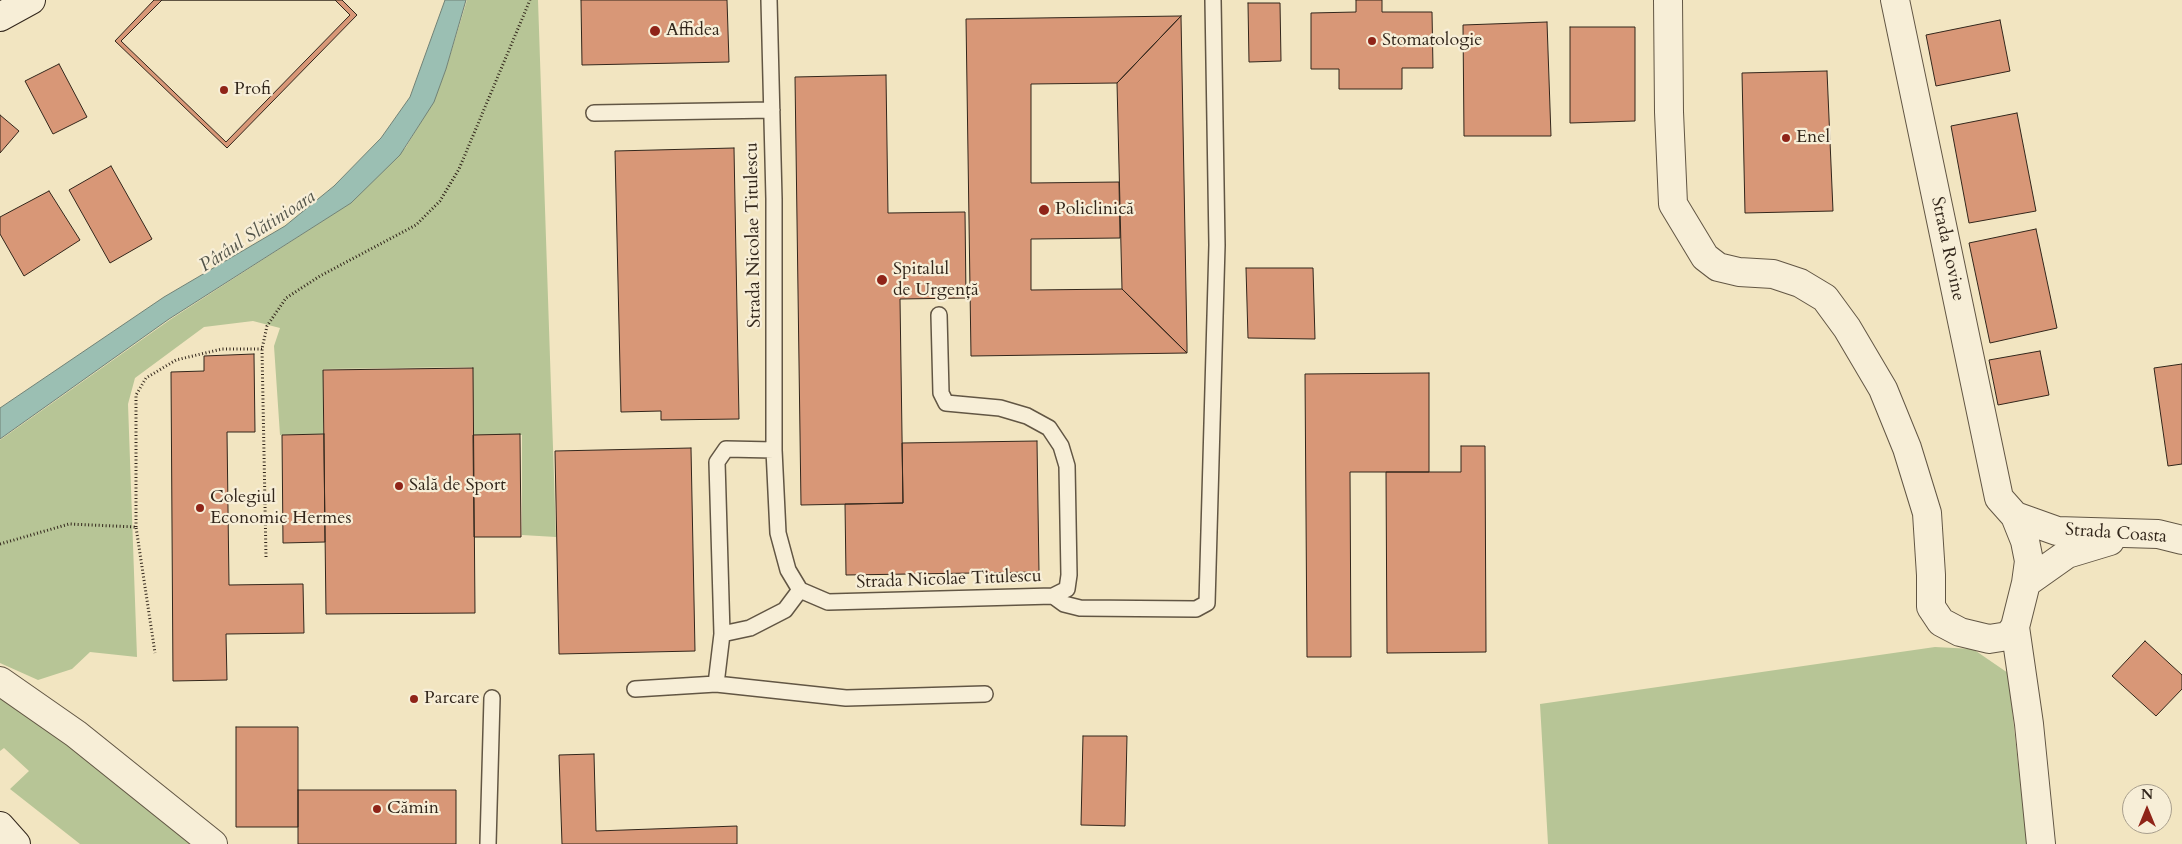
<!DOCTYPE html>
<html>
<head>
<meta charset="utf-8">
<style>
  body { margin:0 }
  #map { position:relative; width:2182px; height:844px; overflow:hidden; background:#f2e5c1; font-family:Cardo,serif }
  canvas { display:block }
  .north { position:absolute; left:2122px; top:784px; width:50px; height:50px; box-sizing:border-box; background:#f7eed7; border:1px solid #a89e8c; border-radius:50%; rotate:0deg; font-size:14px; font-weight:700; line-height:20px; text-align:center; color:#32261b }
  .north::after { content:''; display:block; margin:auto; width:18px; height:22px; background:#8f2418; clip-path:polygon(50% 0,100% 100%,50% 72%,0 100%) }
</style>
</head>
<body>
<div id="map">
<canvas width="2182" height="844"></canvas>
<div class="north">N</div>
</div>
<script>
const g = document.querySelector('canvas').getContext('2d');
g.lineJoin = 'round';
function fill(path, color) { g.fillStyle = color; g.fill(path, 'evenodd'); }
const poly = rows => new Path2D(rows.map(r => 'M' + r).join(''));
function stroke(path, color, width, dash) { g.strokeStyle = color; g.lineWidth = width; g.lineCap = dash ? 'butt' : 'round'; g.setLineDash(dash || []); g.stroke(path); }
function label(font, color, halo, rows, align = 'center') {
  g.font = font + ' Cardo,serif'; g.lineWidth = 4.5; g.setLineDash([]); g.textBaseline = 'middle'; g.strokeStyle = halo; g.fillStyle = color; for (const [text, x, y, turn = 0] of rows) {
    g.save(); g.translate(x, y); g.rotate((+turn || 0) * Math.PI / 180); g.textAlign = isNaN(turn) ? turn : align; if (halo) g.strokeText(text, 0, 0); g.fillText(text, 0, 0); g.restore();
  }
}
fill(poly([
  [467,0,538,0,556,537,522,535,522,435,474,435,472,367,323,369,323,434,280,435,274,346,280,328,253,321,204,327,135,378,128,404,137,657,90,652,72,669,38,680,0,663,0,440,171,319,352,202,406,147,433,102,446,69],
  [1935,647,1973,649,2008,673,2027,844,1548,844,1540,704],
  [0,696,19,704,192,844,80,844,10,789,29,771,4,748,0,751]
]), '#b7c596');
const water = poly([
  [445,0,466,0,446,69,434,102,400,155,351,203,169,319,0,439,0,408,164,297,285,226,334,186,381,138,410,97,445,0]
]);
fill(water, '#9bbfb3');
stroke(water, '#718276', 1);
const building = poly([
  [154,0,342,0,357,15,227,148,115,41,154,0],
  [162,0,335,0,350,15,226,142,121,41,162,0],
  [581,0,727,0,729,62,582,65,581,0],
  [1356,0,1382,0,1382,12,1432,12,1433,68,1402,68,1402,89,1339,89,1339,69,1311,69,1311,13,1356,12,1356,0],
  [1248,3,1280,3,1281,61,1249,62,1248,3],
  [1181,16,1117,83,1031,84,1031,183,1119,182,1120,238,1031,239,1031,290,1122,289,1187,353,971,356,966,19,1181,16],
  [1181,16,1187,345,1187,353,1122,289,1117,83,1181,16],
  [2000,20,2010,71,1936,86,1926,35,2000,20],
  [1547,22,1551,136,1464,136,1463,25,1547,22],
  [1570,27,1635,27,1635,121,1570,123,1570,27],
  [59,64,87,117,53,134,25,81,59,64],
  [1827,71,1833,211,1745,213,1742,73,1827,71],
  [886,75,888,213,965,212,966,298,900,299,903,503,801,505,795,77,886,75],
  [2017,113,2036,211,1969,223,1951,126,2017,113],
  [0,115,19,131,0,153,0,115],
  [734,148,739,419,661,420,661,411,621,412,615,151,734,148],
  [111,166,152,239,110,263,69,190,111,166],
  [49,191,80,240,24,276,0,234,0,217,49,191],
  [2036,229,2057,328,1990,343,1969,243,2036,229],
  [1246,268,1313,268,1315,339,1248,338,1246,268],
  [2040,351,2049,395,1998,405,1989,360,2040,351],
  [254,354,255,432,227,432,229,585,303,584,304,633,226,634,227,680,173,681,171,372,204,371,204,356,254,354],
  [2182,364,2182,464,2168,466,2154,368,2182,364],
  [473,368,475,613,326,614,323,370,473,368],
  [1429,373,1429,472,1350,472,1351,657,1307,657,1305,374,1429,373],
  [324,434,325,542,283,543,282,435,324,434],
  [520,434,521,537,474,537,473,435,520,434],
  [1037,441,1039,572,846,575,845,504,903,503,902,443,1037,441],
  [1461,446,1485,446,1486,652,1387,653,1386,472,1461,472,1461,446],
  [691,448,695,651,559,654,555,451,691,448],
  [2145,641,2182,675,2182,689,2156,716,2112,676,2145,641],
  [236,727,298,727,298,827,236,827,236,727],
  [1083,736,1127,736,1125,826,1081,825,1083,736],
  [594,754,596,831,737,826,737,844,562,844,559,755,594,754],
  [298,790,456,790,456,844,298,844,298,790]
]);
fill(building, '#d89777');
stroke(building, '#32261b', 1);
const lane = poly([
  [769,0,774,199,774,450,778,533,788,570,800,590,828,602,1053,596,1067,589,1069,575,1067,466,1061,446,1049,428,1027,416,1000,408,946,403,941,393,939,315],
  [594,113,772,110],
  [774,450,726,449,717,462,722,634,750,628,785,610,800,590],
  [1053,596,1064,604,1080,608,1196,609,1207,603,1217,245,1213,0],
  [716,684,846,698,985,694],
  [635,689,716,684,722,634],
  [488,844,492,698]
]);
const street = poly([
  [1668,0,1669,112,1673,204,1705,257,1718,267,1739,272,1773,274,1800,283,1825,298,1847,328,1883,389,1907,448,1927,513,1931,575,1931,607,1941,622,1960,632,1989,639,2008,636,2015,627,2026,583,2029,561,2025,541,2015,516],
  [1895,0,1999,498,2015,516,2057,531,2158,534,2182,540],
  [2026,583,2067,554,2110,541],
  [2015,627,2029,724,2041,844],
  [0,681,76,734,213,844]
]);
const secondary = poly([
  [0,17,31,0],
  [0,826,16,844]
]);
stroke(lane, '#625644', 18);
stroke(street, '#625644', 30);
stroke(secondary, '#32261b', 30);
stroke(poly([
  [136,527,136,395,146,378,176,360,222,349,262,349],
  [0,544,69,524,136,527,155,653],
  [266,557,262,349,267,326,286,298,320,276,416,225,440,201,459,169,530,0]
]), '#32261b', 3, [1, 2.5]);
stroke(lane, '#f7eed7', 15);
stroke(street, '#f7eed7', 28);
stroke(secondary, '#f7eed7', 28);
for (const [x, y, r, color] of [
  [655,31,6,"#8f2418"],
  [1372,41,5,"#8f2418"],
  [224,90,5,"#8f2418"],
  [1786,138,5,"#8f2418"],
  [1044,210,6,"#8f2418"],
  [882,280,6,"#8f2418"],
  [399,486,5,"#8f2418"],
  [200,508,5,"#8f2418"],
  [414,699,5,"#8f2418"],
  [377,809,5,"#8f2418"]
]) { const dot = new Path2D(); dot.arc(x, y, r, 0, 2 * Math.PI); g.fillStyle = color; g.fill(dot); stroke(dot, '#f7eed7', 2); }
label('18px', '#32261b', '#f7eed7', [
  ["Affidea",666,31],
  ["Stomatologie",1382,41],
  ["Profi",234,90],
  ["Enel",1796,138],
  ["Policlinică",1055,210],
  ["Spitalul",893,270],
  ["de Urgență",893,291],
  ["Sală de Sport",409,486],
  ["Colegiul",210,498],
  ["Economic Hermes",210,519],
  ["Parcare",424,699],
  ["Cămin",387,809]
], 'left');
label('18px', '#32261b', '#f7eed7', [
  ["Strada Nicolae Titulescu",754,235,-91],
  ["Strada Rovine",1947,249,78],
  ["Strada Coasta",2116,534,4],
  ["Strada Nicolae Titulescu",949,580,-2]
]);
label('italic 19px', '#525449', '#f7eed7', [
  ["Pârâul Slătinioara",258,232,-33]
]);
</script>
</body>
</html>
